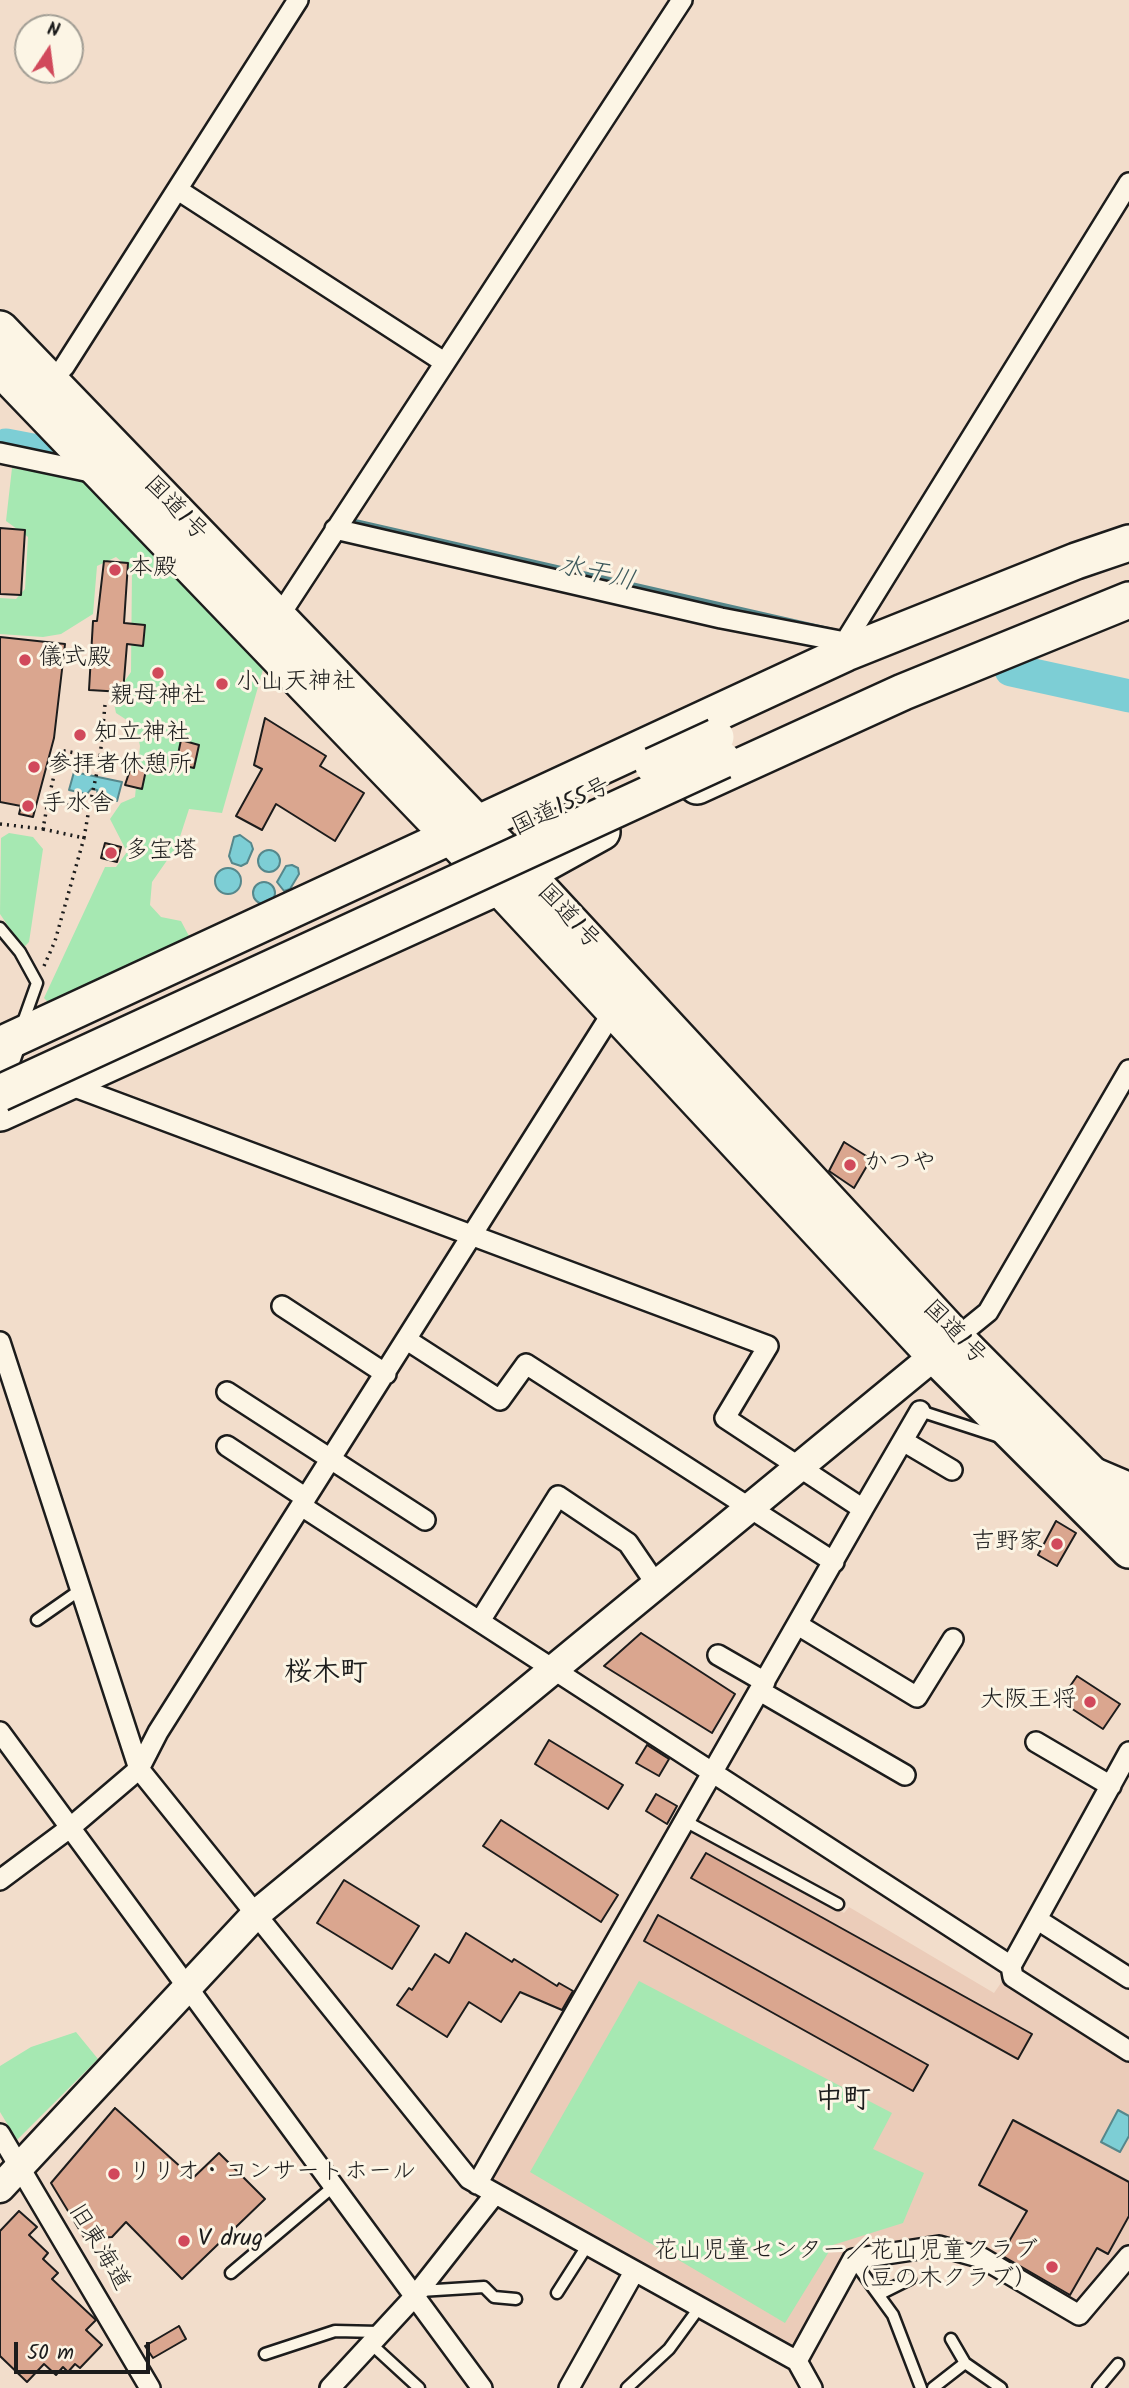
<!DOCTYPE html>
<html>
<head>
<meta charset="utf-8">
<style>
  body { margin:0 }
  #map { position:relative; width:1129px; height:2388px; overflow:hidden; background:#f2ddcb; font-family:Kalam,sans-serif }
  canvas { display:block }
  .north { position:absolute; left:14px; top:14px; width:70px; height:70px; box-sizing:border-box; background:#fcf5e5; border:2px solid #a29e95; border-radius:50%; rotate:13deg; font-size:19px; font-weight:700; line-height:28px; text-align:center; color:#1c1c1c }
  .north::after { content:''; display:block; margin:auto; width:24px; height:32px; background:#d1495b; clip-path:polygon(50% 0,100% 100%,50% 72%,0 100%) }
  .scale { position:absolute; left:14px; top:2342px; width:136px; height:32px; box-sizing:border-box; border:4px solid #1c1c1c; border-top:0; padding-left:9px; font-size:21px; line-height:24px; white-space:nowrap; color:#1c1c1c; -webkit-text-stroke:5px #fcf5e5; paint-order:stroke }
</style>
</head>
<body>
<div id="map">
<canvas width="1129" height="2388"></canvas>
<div class="north">N</div>
<div class="scale">50 m</div>
</div>
<script>
const g = document.querySelector('canvas').getContext('2d');
g.lineJoin = 'round';
function fill(path, color) { g.fillStyle = color; g.fill(path, 'evenodd'); }
const poly = rows => new Path2D(rows.map(r => 'M' + r).join(''));
function stroke(path, color, width, dash) { g.strokeStyle = color; g.lineWidth = width; g.lineCap = dash ? 'butt' : 'round'; g.setLineDash(dash || []); g.stroke(path); }
function label(font, color, halo, rows, align = 'center') {
  g.font = font + ' Kalam,"Klee One",sans-serif'; g.lineWidth = 6; g.setLineDash([]); g.textBaseline = 'middle'; g.strokeStyle = halo; g.fillStyle = color; for (const [text, x, y, turn = 0] of rows) {
    g.save(); g.translate(x, y); g.rotate((+turn || 0) * Math.PI / 180); g.textAlign = isNaN(turn) ? turn : align; if (halo) g.strokeText(text, 0, 0); g.fillText(text, 0, 0); g.restore();
  }
}
fill(poly([
  [691,1828,844,1913,849,1907,994,1993,1005,1977,1129,2058,1129,2244,1113,2260,1078,2306,984,2252,848,2253,793,2352,490,2183]
]), '#ebccb9');
fill(poly([
  [12,468,83,480,264,666,222,813,189,809,177,846,152,882,150,905,161,917,181,921,190,938,184,948,55,1009,44,998,105,867,116,867,127,852,110,819,121,803,135,797,140,746,136,726,116,713,113,698,131,672,132,570,116,557,97,566,93,614,61,634,43,637,0,634,0,598,16,599,25,589,28,537,6,521],
  [9,833,33,837,43,849,29,942,23,948,0,914,1,838],
  [639,1981,892,2113,873,2149,924,2173,903,2223,833,2245,785,2323,530,2172],
  [76,2032,98,2059,17,2140,0,2112,0,2066,31,2047]
]), '#a6e8b2');
const water = poly([
  [74,772,122,782,117,801,98,796,97,790,91,789,87,794,69,790,74,772],
  [240,835,251,843,253,849,247,863,241,866,232,863,229,856,234,837,240,835],
  '258 861a11 11 0 1 1 22 0a11 11 0 1 1-22 0Z',
  [292,865,298,868,299,874,290,889,284,891,277,882,286,866,292,865],
  '215 881a13 13 0 1 1 26 0a13 13 0 1 1-26 0Z',
  '253 893a11 11 0 1 1 22 0a11 11 0 1 1-22 0Z',
  [1118,2110,1129,2116,1129,2136,1120,2152,1101,2142,1118,2110]
]);
fill(water, '#7dced5');
stroke(water, '#56878b', 2);
stroke(poly([
  [353,521,835,631]
]), '#56878b', 5);
stroke(poly([
  [6,445,69,457],
  [1011,670,1129,696]
]), '#7dced5', 33);
const building = poly([
  [0,528,25,530,21,595,0,594,0,528],
  [104,561,128,563,124,623,145,625,143,646,127,644,123,692,89,690,93,621,97,621,104,561],
  [0,637,65,644,54,738,33,817,19,814,21,806,0,802,0,637],
  [265,718,326,756,320,766,364,793,335,841,276,804,262,830,236,816,262,769,254,765,265,718],
  [181,740,199,745,194,768,176,764,181,740],
  [131,767,146,770,142,789,125,785,131,767],
  [105,843,121,847,117,862,101,858,105,843],
  [844,1142,871,1159,854,1188,829,1171,844,1142],
  [1056,1521,1076,1533,1057,1566,1038,1555,1056,1521],
  [641,1633,735,1694,712,1733,604,1666,641,1633],
  [1077,1676,1120,1704,1103,1729,1060,1701,1077,1676],
  [549,1740,623,1785,608,1809,535,1764,549,1740],
  [647,1745,669,1759,659,1776,636,1763,647,1745],
  [656,1794,677,1806,667,1824,646,1811,656,1794],
  [501,1820,618,1895,601,1922,483,1846,501,1820],
  [706,1853,1032,2034,1018,2059,691,1878,706,1853],
  [344,1880,419,1926,392,1969,317,1923,344,1880],
  [658,1915,928,2065,913,2091,644,1941,658,1915],
  [466,1933,512,1962,514,1959,557,1986,559,1983,573,1991,562,2010,520,1992,501,2022,469,2002,447,2037,397,2005,409,1988,412,1990,435,1954,449,1963,466,1933],
  [115,2108,193,2178,219,2153,265,2199,182,2279,126,2222,112,2237,85,2239,51,2183,115,2108],
  [1013,2120,1129,2182,1129,2216,1108,2254,1097,2248,1070,2295,1001,2255,1027,2211,979,2185,1013,2120],
  [19,2211,37,2227,29,2235,48,2253,43,2259,58,2273,52,2279,96,2320,86,2330,102,2345,80,2368,75,2364,68,2372,63,2367,56,2375,44,2364,27,2382,0,2356,0,2231,19,2211],
  [179,2326,186,2339,153,2358,145,2346,179,2326]
]);
fill(building, '#daa68f');
stroke(building, '#1c1c1c', 2);
const lane = poly([
  [0,928,20,952,37,983,22,1025],
  [920,1411,1000,1437],
  [37,1620,80,1590],
  [685,1821,838,1904],
  [853,2260,893,2315,921,2388],
  [231,2273,334,2186],
  [420,2291,484,2287,494,2297,516,2299],
  [557,2293,587,2246],
  [880,2294,910,2279],
  [951,2339,965,2363,1001,2388],
  [370,2343,419,2388],
  [265,2354,335,2331,379,2332],
  [627,2388,669,2349,699,2308],
  [933,2388,965,2363],
  [1098,2388,1118,2364]
]);
const street = poly([
  [178,190,444,362],
  [64,367,298,0],
  [0,453,95,473],
  [335,529,721,618,845,642],
  [278,618,682,0],
  [846,653,845,642,1129,183],
  [67,1084,768,1346,725,1418,863,1509,477,2184],
  [0,1089,18,1037],
  [282,1306,386,1374],
  [956,1338,988,1312,1129,1070],
  [407,1340,500,1400,526,1364,834,1562],
  [0,1342,139,1769,469,2179,797,2361,812,2388],
  [227,1392,425,1520],
  [903,1441,952,1470],
  [227,1446,306,1498],
  [1096,1468,1129,1482],
  [303,1507,1011,1966,1013,1977,1129,2051],
  [863,1509,920,1411],
  [480,1621,558,1496,628,1543,656,1584],
  [798,1625,917,1697,953,1639],
  [718,1655,765,1682],
  [760,1691,905,1775],
  [0,1732,482,2388],
  [1036,1742,1111,1786],
  [0,1880,71,1827,139,1769,158,1732,614,1010],
  [1038,1920,1129,1978],
  [1011,1966,1129,1752],
  [0,2134,150,2388],
  [797,2361,853,2259,939,2246,982,2258,1079,2315,1129,2256],
  [330,2388,414,2297,495,2194],
  [569,2388,634,2272]
]);
const secondary = poly([
  [0,2188,255,1915,951,1342]
]);
const highway = poly([
  [0,329,526,874,956,1338,1129,1512],
  [0,368,498,886,935,1356,1129,1550],
  [697,786,903,692,1129,600],
  [0,1045,846,653,1076,561,1129,543],
  [0,1113,526,874,602,832]
]);
stroke(lane, '#1c1c1c', 15);
stroke(street, '#1c1c1c', 24);
stroke(secondary, '#1c1c1c', 33);
stroke(highway, '#1c1c1c', 40);
stroke(poly([
  [48,801,60,750,100,758],
  [0,824,43,829,48,801,89,809,100,758,105,705],
  [43,829,84,838,89,809],
  [44,966,55,941,84,838]
]), '#1c1c1c', 3.5, [2, 5]);
stroke(lane, '#fcf5e5', 10);
stroke(street, '#fcf5e5', 19);
stroke(secondary, '#fcf5e5', 28);
stroke(highway, '#fcf5e5', 35);
const highwayBridge = poly([
  [653,766,716,737],
  [0,1093,723,760]
]);
stroke(highwayBridge, '#1c1c1c', 40, []);
stroke(highwayBridge, '#fcf5e5', 35);
for (const [x, y, r, color] of [
  [115,570,7,"#d1495b"],
  [25,660,7,"#d1495b"],
  [158,673,7,"#d1495b"],
  [222,684,7,"#d1495b"],
  [80,735,7,"#d1495b"],
  [34,767,7,"#d1495b"],
  [28,806,7,"#d1495b"],
  [111,853,7,"#d1495b"],
  [850,1165,7,"#d1495b"],
  [1057,1544,7,"#d1495b"],
  [1090,1702,7,"#d1495b"],
  [114,2174,7,"#d1495b"],
  [184,2241,7,"#d1495b"],
  [1052,2267,7,"#d1495b"]
]) { const dot = new Path2D(); dot.arc(x, y, r, 0, 2 * Math.PI); g.fillStyle = color; g.fill(dot); stroke(dot, '#fcf5e5', 2.5); }
label('24px', '#1c1c1c', '#fcf5e5', [
  ["国道1号",174,510,46],
  ["国道155号",562,809,-25],
  ["国道1号",567,918,47],
  ["国道1号",953,1334,46],
  ["旧東海道",97,2248,59]
]);
label('24px', '#1c1c1c', '#fcf5e5', [
  ["本殿",129,570],
  ["儀式殿",39,660],
  ["小山天神社",236,684],
  ["親母神社",158,698,"center"],
  ["知立神社",94,735],
  ["参拝者休憩所",48,767],
  ["手水舎",42,806],
  ["多宝塔",125,853],
  ["かつや",864,1165],
  ["吉野家",1043,1544,"right"],
  ["大阪王将",1076,1702,"right"],
  ["リリオ・コンサートホール",128,2174],
  ["V drug",198,2241],
  ["花山児童センター／花山児童クラブ",1038,2253,"right"],
  ["（豆の木クラブ）",1038,2281,"right"]
], 'left');
label('italic 26px', '#3e5a5d', '#fcf5e5', [
  ["水干川",596,576,13]
]);
label('bold 28px', '#1c1c1c', '#fcf5e5', [
  ["桜木町",326,1675],
  ["中町",843,2102]
]);
</script>
</body>
</html>
